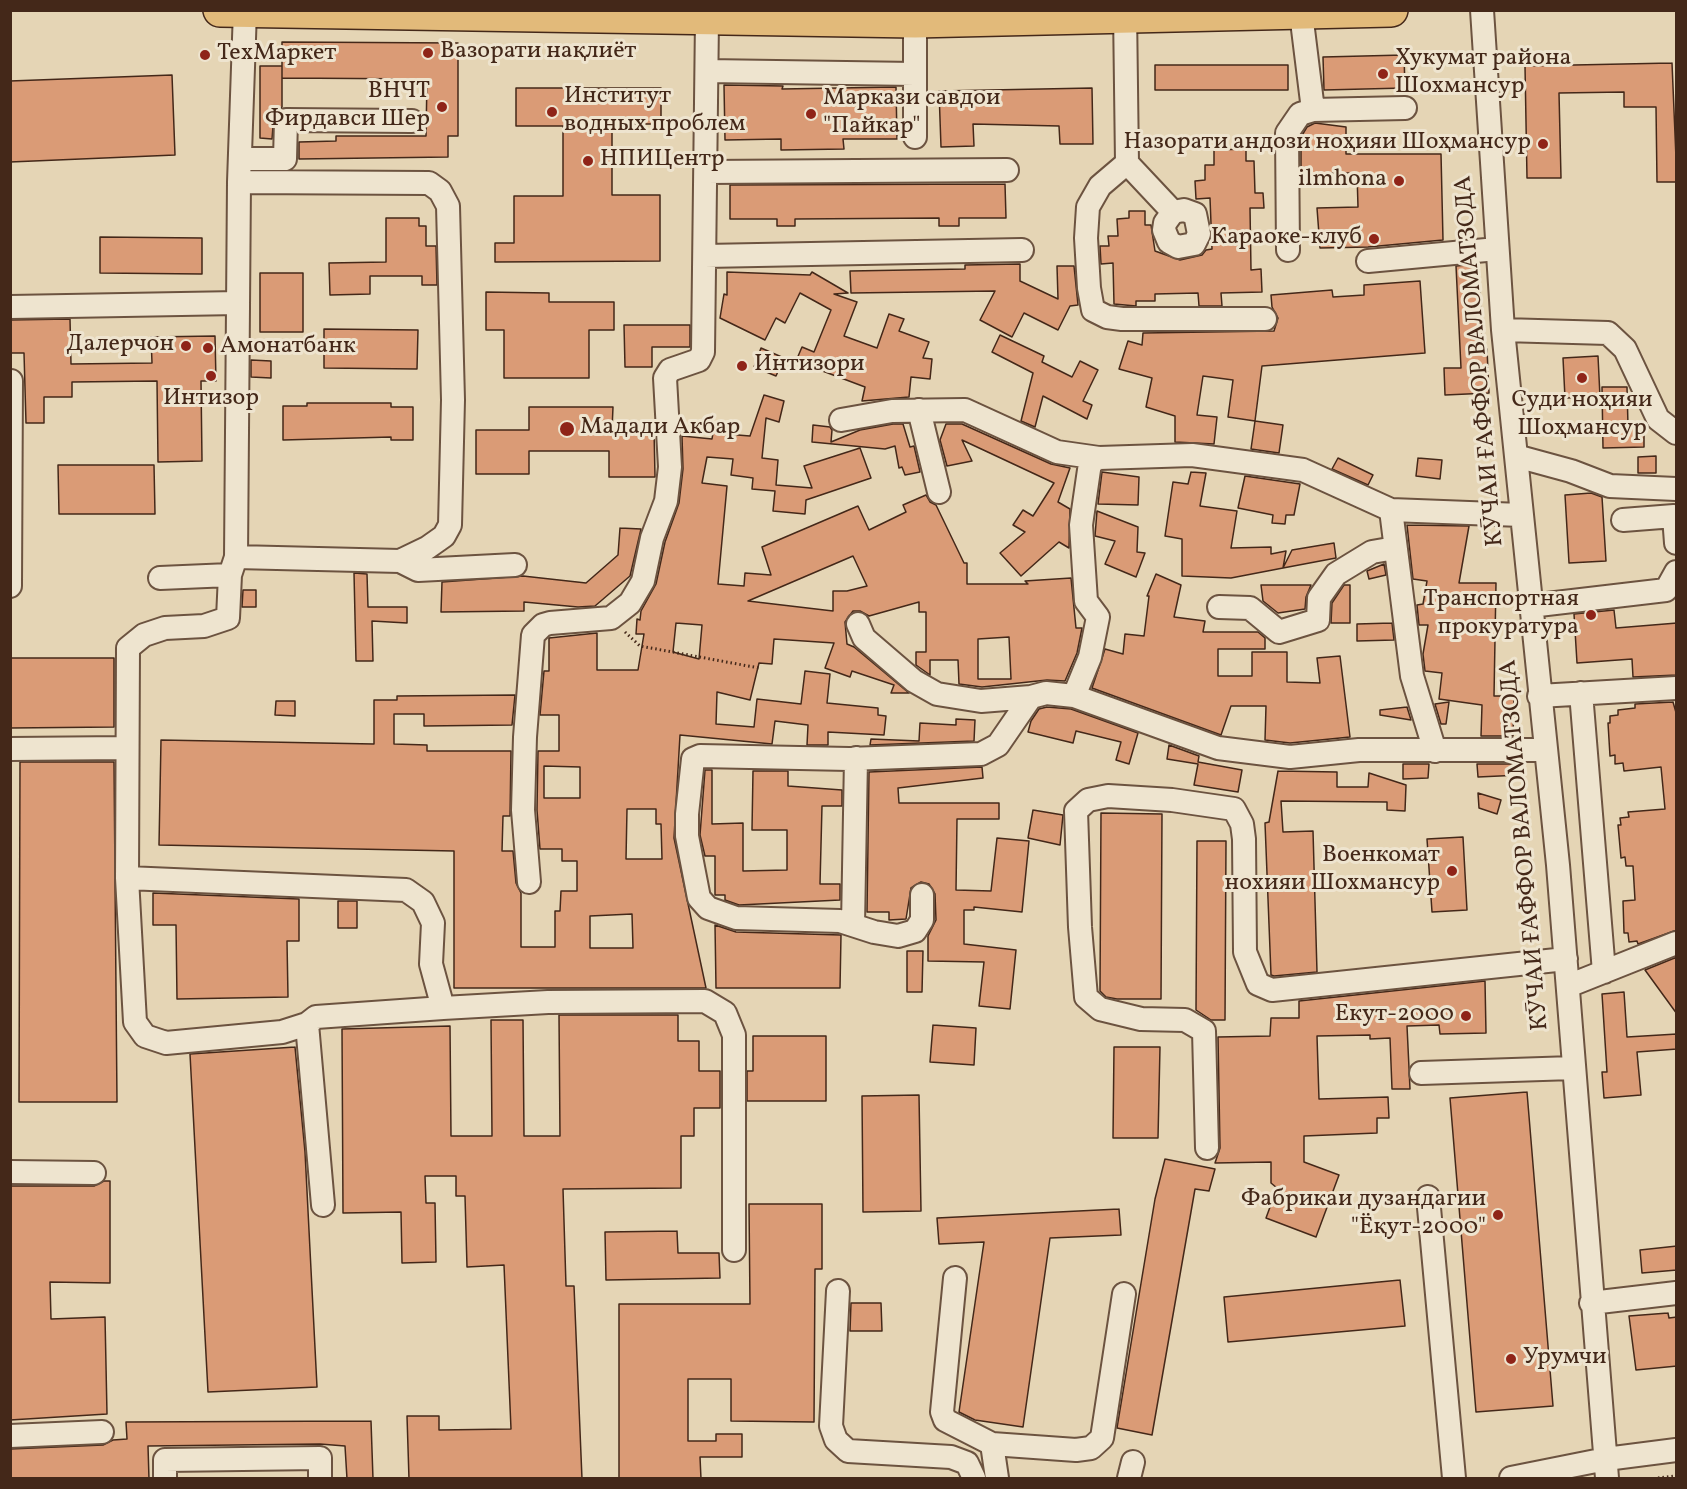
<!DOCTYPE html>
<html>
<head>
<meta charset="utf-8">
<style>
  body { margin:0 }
  #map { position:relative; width:1687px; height:1489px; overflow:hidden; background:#e5d5b5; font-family:Vollkorn,serif }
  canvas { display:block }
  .frame { position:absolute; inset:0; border:12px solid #442819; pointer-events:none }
</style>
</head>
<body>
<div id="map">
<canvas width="1687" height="1489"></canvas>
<div class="frame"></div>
</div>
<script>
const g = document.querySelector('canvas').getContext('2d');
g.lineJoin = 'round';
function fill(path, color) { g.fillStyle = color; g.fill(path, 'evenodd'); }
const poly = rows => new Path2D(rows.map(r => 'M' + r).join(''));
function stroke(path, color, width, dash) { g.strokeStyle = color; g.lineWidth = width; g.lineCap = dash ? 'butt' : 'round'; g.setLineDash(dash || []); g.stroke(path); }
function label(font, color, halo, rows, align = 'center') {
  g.font = font + ' Vollkorn,serif'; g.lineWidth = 6; g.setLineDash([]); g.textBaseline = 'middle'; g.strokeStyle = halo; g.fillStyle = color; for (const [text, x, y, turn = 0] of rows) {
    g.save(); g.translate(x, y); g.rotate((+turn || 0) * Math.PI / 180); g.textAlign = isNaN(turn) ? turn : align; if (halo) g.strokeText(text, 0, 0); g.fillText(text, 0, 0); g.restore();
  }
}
const building = poly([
  [282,42,458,43,458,136,448,136,448,157,299,159,299,142,336,141,336,136,426,136,427,79,282,78,282,42],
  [1404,55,1405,88,1324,90,1323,57,1404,55],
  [1672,63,1677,182,1657,182,1656,107,1624,107,1624,92,1559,93,1561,178,1527,178,1525,66,1672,63],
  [1155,65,1288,65,1288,90,1155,90,1155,65],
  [260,66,282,66,282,107,274,114,272,139,260,138,260,66],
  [172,75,175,155,10,162,10,81,172,75],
  [724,85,783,86,782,89,896,87,897,139,843,139,844,149,781,150,781,139,725,140,724,85],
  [516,88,661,88,661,124,612,124,612,195,660,195,660,261,495,262,495,243,514,243,514,196,563,196,563,126,516,126,516,88],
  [1092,88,1093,144,1060,144,1059,126,973,124,974,146,941,147,939,91,1092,88],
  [1315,123,1346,127,1346,154,1441,154,1443,240,1368,247,1320,248,1317,208,1358,207,1357,173,1330,173,1330,179,1312,180,1312,175,1301,175,1301,137,1307,127,1315,123],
  [1246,149,1246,161,1254,161,1255,193,1263,193,1264,208,1250,208,1251,270,1261,269,1262,292,1221,293,1222,306,1199,306,1198,293,1155,294,1155,301,1136,301,1136,306,1114,304,1113,263,1101,264,1100,246,1109,246,1108,236,1118,236,1117,219,1129,218,1129,211,1145,211,1145,225,1151,225,1155,251,1180,260,1202,255,1206,250,1212,249,1210,198,1196,199,1195,181,1205,180,1205,165,1214,165,1214,150,1246,149],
  [1005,184,1006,218,959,218,959,226,939,226,939,218,795,219,795,226,777,226,777,219,730,219,730,185,1005,184],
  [386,218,419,218,419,226,426,226,426,246,436,246,437,285,422,285,422,276,370,276,370,294,330,295,329,263,386,262,386,218],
  [100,237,202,238,202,274,100,273,100,237],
  [1020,264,1020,281,1058,299,1057,266,1074,266,1078,305,1070,306,1058,330,1024,313,1012,337,980,320,995,291,851,293,850,271,965,269,965,265,1020,264],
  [1478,264,1483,349,1487,349,1489,393,1445,395,1444,368,1461,368,1456,266,1478,264],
  [727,272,810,275,812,272,848,293,834,294,857,302,844,336,877,348,889,314,904,319,899,331,929,342,923,358,932,359,930,379,911,377,909,397,862,401,865,387,796,361,802,347,814,352,831,310,800,293,785,323,776,318,765,340,720,318,724,294,727,295,727,272],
  [260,273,303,273,303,332,260,332,260,273],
  [1420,281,1425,353,1262,366,1255,421,1228,417,1233,380,1203,376,1197,415,1217,417,1214,444,1175,442,1175,416,1146,407,1152,378,1119,369,1128,341,1142,345,1143,333,1274,331,1278,318,1272,307,1271,295,1332,290,1333,297,1364,295,1364,285,1420,281],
  [486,292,549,293,549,302,614,302,614,330,589,330,589,378,504,378,504,330,486,330,486,292],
  [70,319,71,364,152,363,151,337,215,336,216,381,201,381,202,461,158,462,157,381,72,382,72,397,44,397,44,423,26,423,24,353,10,353,10,320,70,319],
  [624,325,690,325,690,347,652,347,652,367,625,367,624,325],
  [324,329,418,330,417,369,324,368,324,329],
  [1000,335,1044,356,1042,362,1072,377,1080,361,1098,370,1083,401,1092,405,1087,419,1043,396,1035,427,1021,421,1033,373,992,352,1000,335],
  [761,348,784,358,776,376,754,367,761,348],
  [1598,356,1600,397,1565,398,1563,358,1598,356],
  [251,360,271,361,271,378,251,377,251,360],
  [1602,387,1627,387,1628,426,1644,426,1644,447,1603,448,1602,387],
  [764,395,784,401,779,422,766,418,762,458,778,460,776,485,812,488,804,466,860,448,871,478,806,500,805,514,773,511,775,491,752,489,753,478,731,475,733,459,707,457,702,483,727,486,718,584,744,586,745,573,771,575,762,547,858,506,869,530,906,512,903,505,926,495,930,502,936,505,964,563,967,563,967,584,1028,584,1025,581,1071,578,1076,628,1082,628,1077,653,1065,681,1047,680,982,687,959,684,958,660,930,660,930,675,916,665,916,652,926,652,926,612,919,612,919,602,869,616,860,611,853,611,845,622,847,644,854,647,909,693,891,693,894,685,852,671,850,677,825,668,834,643,774,639,772,664,759,663,750,700,717,692,716,724,754,727,757,699,801,704,805,671,830,674,827,703,878,708,878,715,886,716,884,735,828,732,828,745,807,745,808,725,775,721,772,744,680,735,674,838,706,988,454,988,454,851,159,845,161,740,374,744,374,700,397,700,397,696,515,695,512,725,424,726,424,714,394,714,394,744,427,745,427,751,511,751,510,816,503,816,502,851,513,851,516,883,521,893,521,947,555,947,555,911,560,911,561,891,577,891,577,861,562,861,562,849,540,849,537,810,538,751,559,751,559,715,540,715,544,671,549,671,549,638,597,633,597,670,638,670,644,634,636,634,637,619,640,620,641,611,656,584,665,542,679,503,683,469,682,436,712,439,713,433,750,436,764,395],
  [853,556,867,586,847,591,833,591,833,611,748,601,853,556],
  [676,623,702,625,699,659,673,652,676,623],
  [1009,637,1011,679,978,679,978,639,1009,637],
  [544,766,580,767,580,798,544,798,544,766],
  [627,809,656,809,656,824,661,824,662,859,626,859,627,809],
  [632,914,633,948,590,948,590,916,632,914],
  [307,403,391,403,391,407,413,407,413,440,391,440,391,437,283,440,283,406,307,406,307,403],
  [529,407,613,407,612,430,654,430,655,477,609,477,609,451,529,451,529,474,476,474,476,430,529,430,529,407],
  [1255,421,1283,425,1279,453,1251,449,1255,421],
  [893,424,903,424,910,447,914,446,920,472,905,475,902,467,899,468,895,446,885,449,812,442,813,425,830,427,832,430,831,442,860,430,893,424],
  [946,424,962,424,1051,464,1070,468,1058,502,1070,509,1069,548,1059,542,1021,576,1000,553,1025,532,1013,525,1023,510,1033,516,1054,483,962,440,972,461,947,466,940,440,946,424],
  [1656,456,1656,473,1638,473,1638,457,1656,456],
  [1338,458,1373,475,1368,485,1332,469,1338,458],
  [1418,458,1442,460,1440,479,1416,476,1418,458],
  [58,465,154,465,155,514,59,514,58,465],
  [1102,472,1139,477,1138,505,1098,504,1102,472],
  [1191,472,1206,473,1200,506,1237,511,1231,548,1271,547,1271,554,1286,551,1283,568,1231,578,1182,576,1182,539,1165,536,1173,482,1188,484,1191,472],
  [1245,476,1300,484,1294,515,1286,515,1285,524,1272,523,1273,515,1238,508,1245,476],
  [1591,493,1602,497,1606,561,1569,563,1565,495,1591,493],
  [1097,511,1138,527,1137,552,1145,553,1136,577,1105,564,1115,541,1095,536,1097,511],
  [1407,525,1469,526,1459,583,1496,583,1494,696,1514,696,1513,736,1481,736,1482,705,1439,699,1442,673,1425,671,1423,654,1428,625,1419,625,1417,605,1423,604,1427,581,1413,579,1407,525],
  [620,528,641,529,630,576,595,606,578,607,524,602,524,611,441,612,442,582,523,576,586,583,618,555,620,528],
  [1334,543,1336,558,1283,568,1292,550,1334,543],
  [1384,564,1386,575,1369,579,1367,571,1384,564],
  [354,573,367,574,368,607,407,607,407,623,372,621,373,661,356,661,354,573],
  [1156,574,1181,585,1174,617,1205,621,1203,632,1258,632,1265,638,1265,649,1218,649,1218,676,1252,676,1252,652,1287,652,1287,682,1320,683,1317,658,1340,656,1350,737,1290,743,1265,740,1266,706,1231,706,1221,735,1092,688,1105,649,1123,654,1125,634,1144,636,1149,596,1147,596,1156,574],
  [1261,585,1311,585,1306,597,1305,609,1278,613,1263,601,1261,585],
  [1344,585,1350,585,1350,623,1331,623,1332,603,1344,585],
  [243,590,256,590,256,607,242,607,243,590],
  [1614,610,1616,628,1677,623,1677,675,1633,677,1632,659,1577,663,1574,614,1614,610],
  [1392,623,1394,640,1357,641,1357,624,1392,623],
  [10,658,114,658,114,727,10,728,10,658],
  [276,701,295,701,295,716,275,715,276,701],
  [1449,702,1446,724,1441,724,1435,704,1449,702],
  [1673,702,1677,716,1677,930,1638,944,1637,941,1629,942,1628,933,1624,933,1623,901,1635,900,1633,866,1626,866,1625,857,1621,858,1618,825,1621,825,1620,818,1629,817,1628,812,1665,809,1661,767,1624,771,1623,763,1615,764,1615,755,1610,756,1608,723,1610,723,1610,716,1618,715,1618,710,1635,708,1635,704,1673,702],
  [1047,707,1071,709,1138,733,1129,764,1116,760,1121,742,1076,731,1073,743,1028,732,1031,721,1039,709,1047,707],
  [1407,707,1411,720,1380,715,1380,710,1407,707],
  [956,719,975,720,974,741,870,745,871,739,919,741,920,723,956,725,956,719],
  [1169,745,1199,756,1198,762,1242,770,1238,792,1194,785,1198,764,1167,759,1169,745],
  [20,762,114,762,117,1102,19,1102,20,762],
  [1403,764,1429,764,1428,778,1403,779,1403,764],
  [1477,764,1521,764,1521,775,1478,777,1477,764],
  [982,767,983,778,898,788,899,803,999,803,999,819,957,819,956,890,991,891,997,838,1029,841,1022,912,974,907,974,910,964,910,964,944,1016,950,1010,1009,979,1006,984,962,928,961,928,936,936,920,935,894,929,884,921,882,911,888,906,919,889,920,889,912,867,912,869,772,982,767],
  [705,770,712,770,712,824,743,823,743,871,787,870,787,830,752,830,753,771,788,771,788,786,842,790,842,806,822,806,820,884,840,884,840,900,739,905,725,900,725,895,715,895,715,856,705,856,700,835,705,770],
  [1278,771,1337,772,1337,787,1368,787,1369,773,1406,785,1405,811,1387,810,1387,802,1281,801,1283,832,1313,831,1317,972,1274,976,1271,975,1265,823,1269,822,1278,771],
  [1478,793,1501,800,1497,814,1479,808,1478,793],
  [1033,810,1063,815,1060,845,1028,838,1033,810],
  [1101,813,1162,814,1161,999,1117,999,1106,997,1100,991,1101,813],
  [1463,837,1467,910,1432,912,1427,839,1463,837],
  [1197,841,1226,841,1225,1020,1211,1020,1196,1010,1197,841],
  [153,893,299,899,299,941,287,941,288,997,177,999,176,925,153,925,153,893],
  [338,901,357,901,357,928,338,928,338,901],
  [715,925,736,932,841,935,840,988,716,988,715,925],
  [907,951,923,951,922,992,907,992,907,951],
  [1677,957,1677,1014,1645,970,1677,957],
  [1485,981,1486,1033,1440,1034,1439,1025,1407,1026,1410,1089,1392,1089,1390,1038,1370,1039,1370,1035,1317,1036,1319,1099,1388,1097,1389,1118,1377,1118,1377,1133,1304,1136,1304,1162,1339,1175,1316,1237,1266,1218,1277,1188,1271,1183,1271,1162,1215,1163,1220,1148,1218,1037,1270,1036,1271,1018,1299,1018,1299,1001,1485,981],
  [1624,992,1627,1037,1677,1034,1677,1049,1637,1052,1641,1095,1604,1098,1602,1072,1607,1072,1602,994,1624,992],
  [559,1015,678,1015,678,1041,699,1041,699,1071,720,1071,720,1108,694,1108,694,1136,681,1136,681,1188,563,1189,566,1286,574,1286,582,1479,409,1479,407,1416,439,1416,439,1430,511,1429,504,1265,467,1267,465,1196,456,1196,456,1176,425,1176,426,1203,435,1203,436,1262,402,1263,401,1212,343,1213,342,1029,450,1026,451,1136,492,1136,491,1020,523,1020,524,1136,560,1136,559,1015],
  [933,1025,976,1028,974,1065,930,1062,933,1025],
  [753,1036,826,1036,826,1101,747,1101,747,1071,753,1071,753,1036],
  [295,1047,305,1152,317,1387,208,1392,190,1054,295,1047],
  [1114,1047,1160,1047,1158,1138,1113,1138,1114,1047],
  [1527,1092,1553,1406,1476,1412,1450,1098,1527,1092],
  [919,1095,921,1211,863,1212,862,1096,919,1095],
  [1165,1159,1215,1169,1209,1191,1195,1189,1152,1435,1117,1428,1155,1199,1165,1159],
  [104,1181,110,1181,110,1283,50,1282,51,1319,105,1317,107,1414,10,1420,10,1186,94,1186,104,1181],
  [749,1204,822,1204,822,1269,815,1269,814,1422,731,1421,731,1379,688,1379,688,1441,716,1441,716,1434,742,1434,742,1457,700,1457,701,1479,619,1479,619,1304,750,1304,749,1204],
  [1119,1209,1121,1235,1050,1238,1023,1427,975,1420,959,1412,984,1242,939,1244,937,1218,1119,1209],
  [677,1231,678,1253,719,1253,720,1278,606,1280,605,1232,677,1231],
  [1677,1246,1677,1270,1642,1273,1640,1250,1677,1246],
  [1400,1280,1405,1326,1228,1342,1224,1297,1400,1280],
  [851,1303,881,1303,882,1331,850,1331,851,1303],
  [1668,1313,1669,1318,1677,1317,1677,1366,1636,1370,1629,1316,1668,1313],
  [371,1421,373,1479,347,1479,345,1446,320,1444,148,1446,149,1479,10,1479,10,1449,103,1445,113,1440,127,1439,126,1422,371,1421]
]);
fill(building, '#da9b76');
stroke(building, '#442819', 1.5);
const minor = poly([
  [1125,10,1127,163,1100,186,1088,207,1086,238,1089,288,1093,310,1107,317,1122,319,1265,319],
  [1482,10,1503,330,1558,865,1607,1478],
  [1301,13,1313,110,1405,108],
  [915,21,915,137],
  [707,71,915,74],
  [240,159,285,159,286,120,412,121],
  [1127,163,1173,212,1184,210,1195,214,1199,234,1194,244,1178,247,1169,242,1164,230,1165,223,1173,212],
  [706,172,1007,170],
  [239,182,429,183,440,191,448,206,453,400,450,525,444,536,427,548,400,561,236,557,239,182,245,10],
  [1288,250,1287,133,1300,114,1313,110],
  [705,256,1022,250],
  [1368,261,1497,249],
  [10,307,238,303],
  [1503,330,1608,333,1625,349,1658,419,1676,433],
  [919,410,939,492],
  [841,420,892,411,965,410,1057,452,1099,458,1192,455,1303,470,1391,510,1521,515],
  [1516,456,1571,471,1610,486,1676,489],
  [1391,510,1412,676,1435,751],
  [1623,520,1674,516,1676,543],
  [236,557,230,575,228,618,204,626,165,628,144,635,128,648,127,878,135,1022,145,1036,166,1043,282,1032,307,1024,316,1017,443,1008],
  [400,561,418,570,515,565],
  [160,578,230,575],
  [10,586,11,381],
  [1530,606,1666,590,1676,572],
  [1219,607,1250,608,1279,632,1318,620,1319,598,1336,574,1372,552,1395,548],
  [858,624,864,638,914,681,937,694,981,701,1031,697,1046,693,1074,696,1218,748,1290,757,1359,750,1544,750],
  [1581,693,1604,972],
  [1074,696,1090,657,1098,617,1086,601,1081,525,1090,463,1099,458],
  [1539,696,1676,688],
  [10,749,126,748],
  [127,878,406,890,423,902,433,923,431,964,443,1008,548,1002,705,1001,725,1013,734,1035,734,1250],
  [529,882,523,810,525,737,533,635,543,625,550,623,611,618,630,603,643,581,652,538,666,501,670,467,665,378,670,370,699,360,703,352,707,19],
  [922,895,922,920,915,931,898,936,874,932,840,921,736,918,708,908,699,898,687,836,687,814,693,759,700,756,849,759,981,754,998,745,1031,697],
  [853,925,856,758],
  [1568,986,1676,943],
  [307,1024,323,1205],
  [1421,1073,1573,1068],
  [1207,1148,1204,1031,1185,1020,1141,1019,1100,1009,1086,997,1080,927,1076,811,1088,800,1108,796,1172,800,1234,809,1242,824,1244,839,1245,952,1258,984,1272,990,1566,959],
  [10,1172,94,1173],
  [1428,1197,1454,1478],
  [955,1278,942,1412,945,1420,992,1444,997,1478],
  [838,1291,831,1426,836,1440,848,1451,951,1457,967,1463,974,1478],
  [1591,1303,1676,1293],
  [10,1436,102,1432],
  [992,1444,1076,1450,1091,1448,1102,1438,1124,1294],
  [165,1478,165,1460,320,1458,320,1478],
  [1129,1478,1133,1462],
  [1511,1478,1606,1459,1676,1450]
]);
const highway = poly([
  [220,10,915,21,1391,10]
]);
stroke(minor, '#6c5340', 26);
stroke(highway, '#442819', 36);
stroke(poly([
  [625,632,640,646,759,668],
  [1658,1478,1676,1476]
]), '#442819', 3, [1.5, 3]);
stroke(minor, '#eee4cf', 22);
stroke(highway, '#e2ba7a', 33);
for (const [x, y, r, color] of [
  [428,53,6,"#8f2418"],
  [205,55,6,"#8f2418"],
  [1383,74,6,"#8f2418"],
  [442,107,6,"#8f2418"],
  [552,112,6,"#8f2418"],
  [811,114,6,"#8f2418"],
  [1543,144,6,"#8f2418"],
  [588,161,6,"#8f2418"],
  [1399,181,6,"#8f2418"],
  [1374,239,6,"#8f2418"],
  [186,346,6,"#8f2418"],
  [208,348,6,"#8f2418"],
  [742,366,6,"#8f2418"],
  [211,376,6,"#8f2418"],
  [1582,378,6,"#8f2418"],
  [567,429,8,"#8f2418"],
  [1591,615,6,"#8f2418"],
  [1452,871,6,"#8f2418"],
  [1466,1016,6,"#8f2418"],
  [1498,1215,6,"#8f2418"],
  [1511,1359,6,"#8f2418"]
]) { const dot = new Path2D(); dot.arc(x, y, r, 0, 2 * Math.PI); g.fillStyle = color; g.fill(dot); stroke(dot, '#eee4cf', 2); }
label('24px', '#442819', '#eee4cf', [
  ["Вазорати нақлиёт",440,53],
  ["ТехМаркет",217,55],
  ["Хукумат района",1395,60],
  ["Шохмансур",1395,88],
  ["ВНЧТ",430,93,"right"],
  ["Фирдавси Шер",430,121,"right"],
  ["Институт",564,98],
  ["водных проблем",564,126],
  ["Маркази савдои",823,100],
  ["\"Пайкар\"",823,128],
  ["Назорати андози ноҳияи Шоҳмансур",1531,144,"right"],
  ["НПИЦентр",600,161],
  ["ilmhona",1387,181,"right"],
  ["Караоке-клуб",1362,239,"right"],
  ["Далерчон",174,346,"right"],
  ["Амонатбанк",220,348],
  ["Интизори",754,366],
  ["Интизор",211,400,"center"],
  ["Суди ноҳияи",1582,402,"center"],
  ["Шоҳмансур",1582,430,"center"],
  ["Мадади Акбар",580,429],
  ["Транспортная",1579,601,"right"],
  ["прокуратура",1579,629,"right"],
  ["Военкомат",1440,857,"right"],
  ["нохияи Шохмансур",1440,885,"right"],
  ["Екут-2000",1454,1016,"right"],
  ["Фабрикаи дузандагии",1486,1201,"right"],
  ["\"Ёқут-2000\"",1486,1229,"right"],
  ["Урумчи",1523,1359]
], 'left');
label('24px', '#442819', '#eee4cf', [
  ["КӮЧАИ ҒАФФОР ВАЛОМАТЗОДА",1481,361,-95],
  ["КӮЧАИ ҒАФФОР ВАЛОМАТЗОДА",1526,845,-95]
]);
</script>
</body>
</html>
